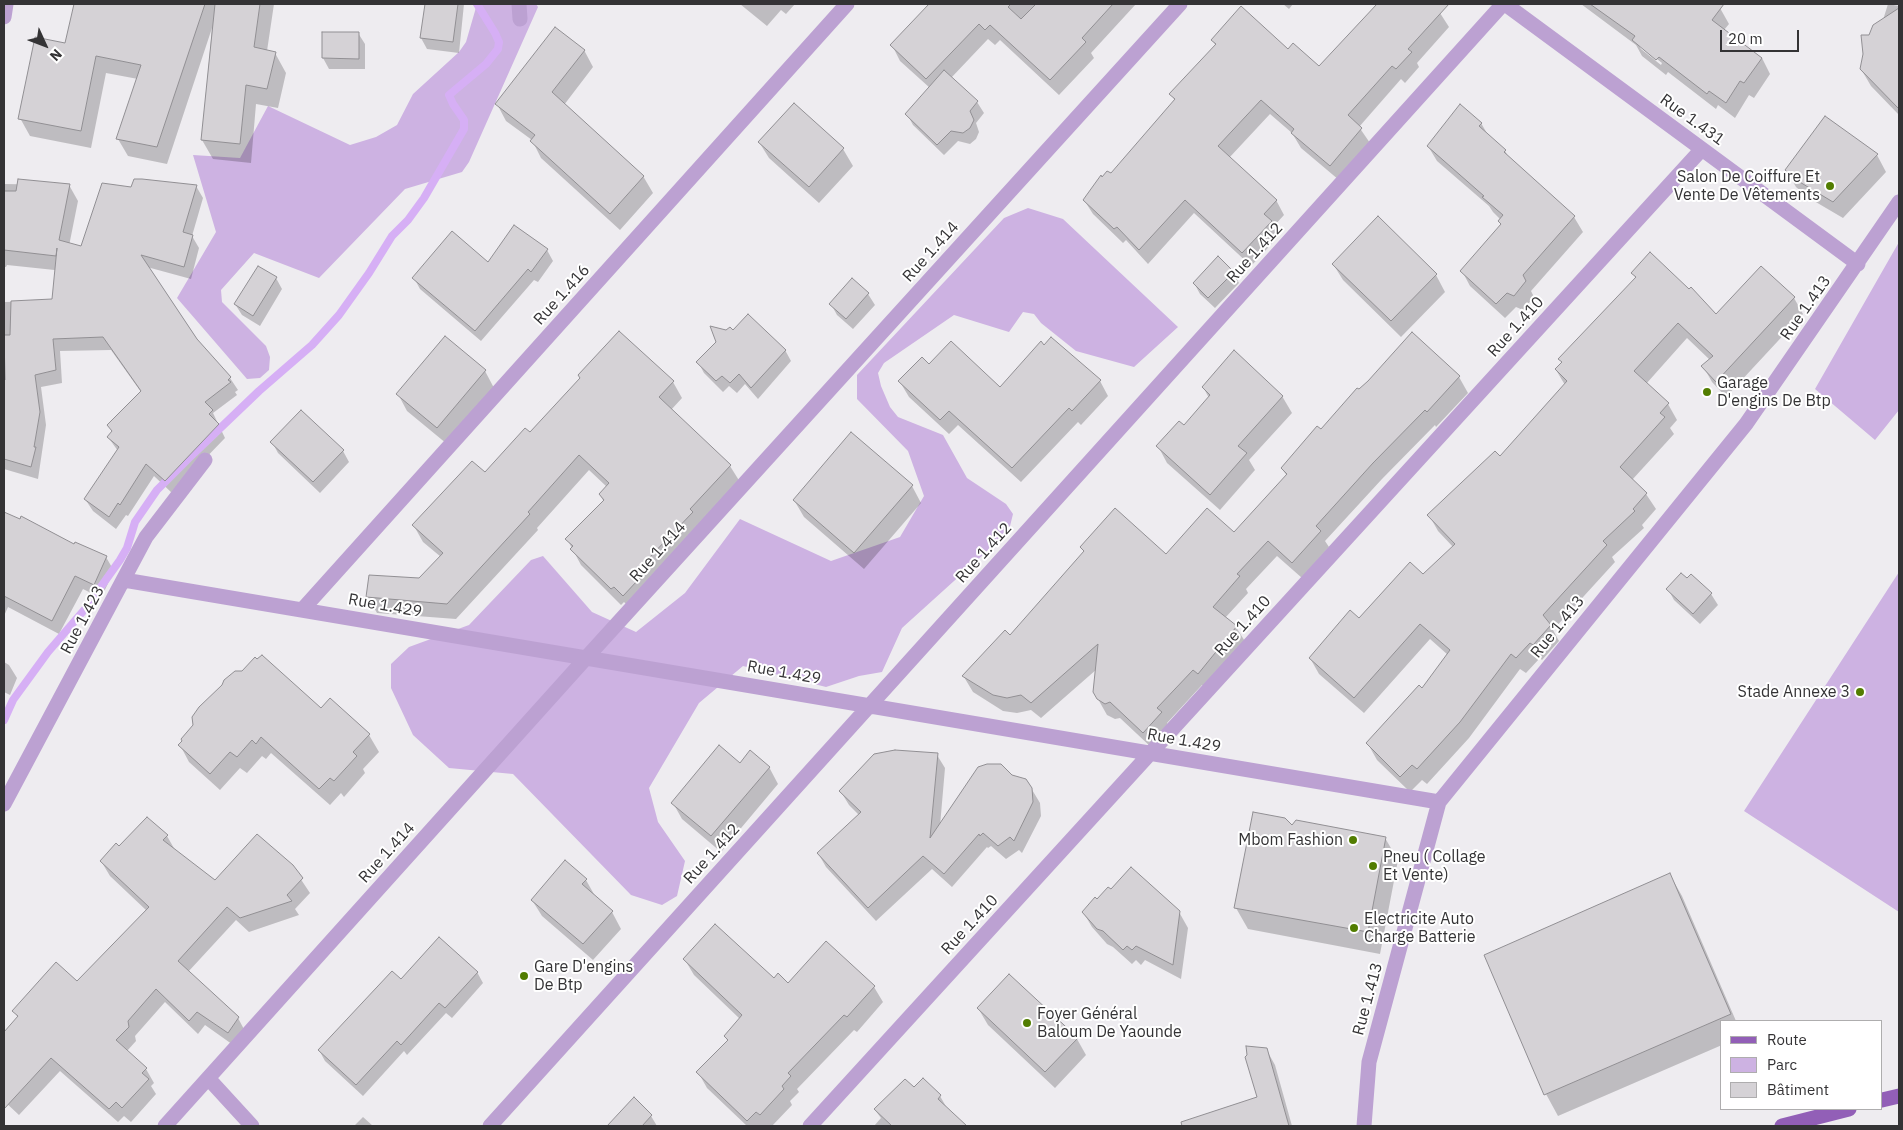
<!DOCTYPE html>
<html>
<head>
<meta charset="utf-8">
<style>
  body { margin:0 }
  #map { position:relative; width:1903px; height:1130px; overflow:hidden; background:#eeecf0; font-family:"IBM Plex Sans",sans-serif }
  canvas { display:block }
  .frame { position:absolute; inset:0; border:5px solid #343335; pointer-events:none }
  .legend { position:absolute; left:1720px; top:1020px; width:162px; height:90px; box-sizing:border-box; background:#fff; border:1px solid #aeadae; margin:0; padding:6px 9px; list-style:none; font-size:15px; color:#343335 }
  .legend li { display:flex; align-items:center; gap:10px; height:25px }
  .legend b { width:25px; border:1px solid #aeadae }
  .north { position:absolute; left:20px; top:20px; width:50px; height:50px; -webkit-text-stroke:4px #fff; paint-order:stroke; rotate:133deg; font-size:14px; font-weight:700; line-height:20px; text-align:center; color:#343335 }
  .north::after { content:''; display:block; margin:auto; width:18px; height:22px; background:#343335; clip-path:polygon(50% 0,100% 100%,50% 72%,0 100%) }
  .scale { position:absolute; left:1720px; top:30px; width:79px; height:22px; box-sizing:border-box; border:2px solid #343335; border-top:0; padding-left:6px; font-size:15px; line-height:18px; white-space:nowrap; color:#343335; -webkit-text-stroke:4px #fff; paint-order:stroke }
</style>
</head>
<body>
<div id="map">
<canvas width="1903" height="1130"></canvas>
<div class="frame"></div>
<ul class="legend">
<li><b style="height:6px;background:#925fb7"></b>Route</li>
<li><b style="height:14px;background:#cdb2e2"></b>Parc</li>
<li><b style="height:14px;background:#d5d2d6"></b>Bâtiment</li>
</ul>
<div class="north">N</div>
<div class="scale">20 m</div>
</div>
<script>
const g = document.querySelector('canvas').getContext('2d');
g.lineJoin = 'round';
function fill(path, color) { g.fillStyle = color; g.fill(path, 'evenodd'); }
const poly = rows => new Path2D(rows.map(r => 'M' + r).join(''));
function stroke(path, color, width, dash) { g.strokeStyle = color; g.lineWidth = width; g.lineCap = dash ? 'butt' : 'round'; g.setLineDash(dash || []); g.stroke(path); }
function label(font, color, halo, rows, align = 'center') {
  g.font = font + ' "IBM Plex Sans",sans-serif'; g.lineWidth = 4; g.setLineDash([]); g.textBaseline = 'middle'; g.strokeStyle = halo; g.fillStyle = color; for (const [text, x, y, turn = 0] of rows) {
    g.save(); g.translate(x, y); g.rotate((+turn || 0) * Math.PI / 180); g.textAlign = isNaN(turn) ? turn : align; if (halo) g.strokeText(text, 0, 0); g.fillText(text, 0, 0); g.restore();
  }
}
fill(poly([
  [477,4,536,4,538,7,469,162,462,172,405,189,319,278,254,253,221,290,222,302,266,346,270,357,269,370,260,378,247,379,177,298,216,232,193,155,240,158,268,106,350,145,376,137,397,125,413,94,459,52,466,42],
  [1028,208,1063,219,1178,327,1134,367,1076,351,1041,323,1034,314,1023,312,1009,332,954,315,884,363,878,373,881,386,890,407,898,417,943,435,967,478,1006,504,1013,514,1010,526,985,553,902,628,882,672,859,676,826,687,743,666,699,703,649,788,658,822,685,861,677,896,662,905,631,895,513,774,449,768,413,735,391,688,391,664,409,647,469,625,531,560,543,556,592,612,636,632,685,593,740,519,831,561,900,537,924,496,908,451,857,399,857,375,1004,218],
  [1899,242,1899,410,1875,440,1815,389],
  [1899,572,1899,912,1744,811]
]), '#cdb2e2');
fill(poly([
  [75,4,274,4,267,51,275,53,286,73,278,108,256,104,251,163,213,159,202,140,212,28,167,164,128,156,118,139,138,79,106,73,91,148,30,136,20,118,66,45],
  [426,4,464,4,459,53,427,49,421,38],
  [740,4,795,4,786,14,781,10,767,26],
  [931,4,1136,4,1091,53,1094,58,1059,95,1000,40,995,45,988,39,951,78,977,102,984,113,976,123,979,132,976,139,970,144,958,141,944,155,913,125,907,114,930,88,900,61,892,45],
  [1283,4,1293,4,1289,9],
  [1378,4,1430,4,1440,13,1449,27,1417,63,1419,67,1405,83,1401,79,1359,127,1370,143,1339,180,1301,148,1292,133,1270,114,1229,158,1276,200,1284,215,1273,227,1279,236,1251,266,1194,213,1148,264,1126,240,1123,243,1093,214,1084,200,1102,179,1111,174,1175,101,1171,94,1216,46,1212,40,1288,51,1319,68],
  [1581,4,1714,4,1720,8,1729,24,1724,30,1762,58,1770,74,1754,98,1749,95,1735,118,1718,105,1716,109,1668,72,1666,75,1642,56,1636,45],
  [1638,44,1662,63,1661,65,1641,49],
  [1888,4,1899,6,1899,115,1871,86,1861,69,1870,37,1883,20],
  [358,33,365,44,365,69,329,69,323,58],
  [584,50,593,67,564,105,643,176,653,193,620,230,541,158,532,140,506,121,497,104],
  [794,105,843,149,853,166,819,203,769,158,759,142],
  [1481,123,1488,135,1505,151,1508,156,1574,217,1583,232,1531,291,1534,297,1523,310,1516,307,1505,318,1470,286,1462,271,1502,226,1499,221,1501,220,1493,212,1489,206,1437,161,1428,146],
  [1877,155,1886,172,1843,218,1809,198,1796,187,1786,170],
  [4,184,69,185,78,201,64,271,7,265,6,267,4,267],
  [196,186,203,198,192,236,199,248,191,279,147,267,196,340,230,378,238,390,235,392,237,395,213,413,225,438,172,493,154,476,128,516,126,515,116,529,93,511,85,499,118,451,108,437,113,432,109,426,141,392,111,350,60,351,62,383,41,387,46,425,38,479,4,469,4,302,53,301,132,188],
  [547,250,553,261,538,282,534,280,481,341,420,289,414,278,488,264],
  [1333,264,1436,275,1445,292,1401,337,1343,280],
  [1761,267,1794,298,1803,314,1726,397,1712,382,1703,366,1710,360,1687,338,1646,384,1668,404,1677,420,1670,428,1674,434,1632,480,1646,494,1656,509,1642,525,1644,528,1612,557,1615,562,1553,630,1559,641,1542,660,1540,658,1526,673,1520,669,1469,738,1427,784,1422,780,1410,792,1377,760,1368,744,1422,690,1448,655,1430,639,1364,713,1319,674,1310,658,1359,620,1424,576,1454,548,1438,531,1429,515,1500,457,1565,385,1556,370,1562,363,1560,359,1636,279,1633,273,1716,316],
  [1233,272,1239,283,1215,308,1200,294,1194,283],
  [276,278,282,289,260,326,242,315,235,304],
  [852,280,868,294,875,305,853,329,837,315,831,304],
  [733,332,785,350,791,361,758,399,745,384,737,393,729,386,723,392,704,373,698,362],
  [929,365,1000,389,1100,381,1108,396,1081,425,1078,422,1021,482,958,425,949,434,909,397,900,382],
  [485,371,494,388,447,444,407,411,398,394],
  [1459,377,1468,393,1436,427,1435,425,1382,479,1325,541,1329,547,1302,578,1277,556,1246,589,1248,593,1225,618,1236,627,1246,643,1208,689,1202,685,1167,723,1170,729,1152,748,1120,718,1115,719,1107,715,1094,692,1097,669,1041,718,1031,710,1017,713,1003,711,973,692,964,677,1010,636,1084,552,1081,547,1166,556,1234,534,1287,476,1282,469,1321,431,1359,390],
  [673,382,682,398,671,410,730,466,740,482,633,611,624,602,621,605,581,565,567,539,604,502,600,495,607,487,589,470,537,528,538,530,456,619,377,613,368,597,419,579,441,557,423,542,414,526,485,474,530,434],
  [1203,387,1282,396,1292,413,1249,460,1255,470,1220,510,1167,463,1158,446,1184,426,1209,398],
  [272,442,343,451,349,462,320,493,278,453],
  [912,486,921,503,864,569,804,517,794,500],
  [4,514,75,546,106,557,114,571,101,598,83,589,59,634,8,607,4,616],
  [1692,576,1711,594,1718,605,1700,624,1674,600,1668,589,1687,580],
  [4,662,9,665,17,678,10,695,4,692],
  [330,700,369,735,379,752,363,769,365,773,344,797,341,793,330,805,271,753,266,759,262,756,247,773,240,768,220,790,189,762,180,745,321,710],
  [937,755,945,768,940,826,1012,776,1031,788,1040,803,1041,816,1022,853,1019,850,1006,859,991,846,988,848,987,847,952,887,932,869,876,921,826,867,818,853,859,815,849,805,841,792],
  [740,764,769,767,778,784,721,852,682,819,673,803],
  [1292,826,1385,838,1398,860,1380,954,1248,929,1236,908],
  [167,836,175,850,216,882,292,866,310,893,295,909,299,915,249,932,236,920,188,972,238,1018,246,1033,236,1047,205,1025,198,1034,165,1002,135,1036,136,1041,127,1051,146,1069,154,1083,151,1086,156,1094,131,1122,124,1116,118,1122,60,1071,19,1115,4,1101,4,1034,18,1018,14,1011,77,983,147,911,110,876,101,861,119,848],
  [1670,875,1682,896,1736,1021,1722,1021,1722,1045,1558,1116,1546,1094,1485,955],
  [586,880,595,896,612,912,621,929,593,960,542,916,532,900],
  [1083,912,1179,912,1188,928,1181,979,1145,960,1141,965,1136,960,1132,964,1113,947,1107,944,1092,927],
  [826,943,874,987,883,1002,857,1032,854,1030,797,1089,799,1092,790,1101,792,1105,772,1126,747,1126,707,1088,698,1072,728,1042,725,1036,740,1019,694,975,685,960,774,980,788,985],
  [477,972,483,983,452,1018,446,1013,407,1055,404,1051,363,1096,325,1061,319,1050,401,981],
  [978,1008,1077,1039,1086,1055,1055,1088,988,1025],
  [1266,1049,1275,1065,1292,1126,1208,1126,1205,1115,1258,1098],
  [914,1089,940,1096,948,1110,964,1126,874,1126,881,1118,875,1110],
  [634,1099,651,1116,657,1126,609,1126],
  [363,1117,373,1126,354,1126]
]), '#0003');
stroke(poly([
  [4,720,13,700,48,652,85,609,120,560,127,548,135,522,157,490,189,458,259,391,312,345,339,315,369,273,392,236,408,220,424,198,464,129,464,120,453,104,449,95,486,64,498,49,499,42,495,33,477,4]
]), '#d6aff5', 8);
const building = poly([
  [74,4,205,4,157,147,116,139,141,65,96,56,81,131,18,119,35,37,65,43,74,4],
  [215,4,260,4,254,47,276,52,267,89,246,85,240,144,201,140,215,4],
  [425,4,458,4,453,42,420,38,425,4],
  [929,4,1011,4,1008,7,1021,19,1036,4,1113,4,1082,38,1086,42,1050,80,990,25,985,30,979,24,926,79,890,45,929,4],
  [1377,4,1449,4,1408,49,1412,52,1396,69,1392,66,1348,115,1362,128,1330,166,1291,133,1294,129,1261,100,1218,146,1277,200,1264,214,1272,221,1242,253,1185,200,1139,250,1117,227,1114,229,1083,200,1101,175,1102,177,1107,171,1111,173,1175,99,1169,94,1216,44,1211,40,1241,6,1288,49,1293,43,1319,66,1377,4],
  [1590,4,1724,4,1712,20,1762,58,1744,83,1740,81,1726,103,1709,91,1707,94,1659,57,1656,60,1632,40,1635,36,1590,4],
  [1899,8,1899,109,1860,69,1863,54,1861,35,1869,35,1873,25,1899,8],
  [555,27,585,50,552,92,644,176,610,214,530,141,535,135,495,104,555,27],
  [322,32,359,32,359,59,322,58,322,32],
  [944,70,978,101,970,111,974,120,970,128,963,133,951,131,937,145,905,114,944,70],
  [794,103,844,148,809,187,758,142,794,103],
  [1460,104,1482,123,1479,126,1506,150,1504,152,1575,216,1523,275,1526,281,1514,296,1507,293,1496,304,1460,271,1501,224,1498,221,1503,215,1482,197,1484,196,1427,146,1460,104],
  [1825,116,1878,154,1833,202,1798,181,1785,170,1825,116],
  [18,179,70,184,59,240,81,246,102,183,131,187,134,179,142,179,197,185,183,232,193,235,184,267,141,255,197,339,231,377,228,380,231,382,205,402,213,410,209,414,219,424,165,481,146,464,120,505,118,503,109,517,84,499,119,447,107,437,112,431,107,425,141,391,103,337,53,339,56,370,35,375,40,412,34,447,36,447,31,467,4,459,4,380,5,380,4,335,10,335,11,301,52,299,57,248,56,256,4,250,4,191,16,191,18,179],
  [1378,216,1437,274,1391,321,1332,264,1378,216],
  [514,225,548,249,531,272,528,269,475,331,412,278,452,231,488,262,514,225],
  [1650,252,1689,289,1691,287,1716,314,1761,266,1795,297,1716,382,1701,366,1713,356,1678,323,1634,371,1669,403,1660,413,1665,417,1620,467,1647,493,1633,509,1635,511,1603,541,1607,545,1543,615,1551,625,1533,645,1530,643,1516,658,1511,654,1460,722,1417,769,1412,765,1400,777,1366,743,1419,685,1422,688,1450,650,1420,624,1354,698,1309,658,1350,610,1359,618,1410,562,1423,574,1455,544,1427,515,1495,451,1500,456,1567,381,1555,369,1562,362,1558,359,1636,277,1631,273,1650,252],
  [1218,256,1234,272,1208,298,1193,283,1218,256],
  [258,266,277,277,253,316,234,304,258,266],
  [852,278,869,293,846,319,829,304,852,278],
  [748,314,786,350,751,388,739,374,730,383,722,376,716,381,696,362,716,342,710,326,726,330,730,327,733,330,748,314],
  [619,331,674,381,659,397,731,465,690,509,693,512,647,560,652,565,623,596,614,587,611,589,570,549,573,546,565,539,604,500,599,494,609,483,579,455,528,512,530,514,447,604,366,597,369,575,419,578,443,553,412,525,472,461,485,472,525,428,530,432,580,378,578,375,619,331],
  [1412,332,1460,376,1427,412,1425,410,1373,463,1316,526,1321,531,1292,563,1268,541,1237,574,1240,576,1213,607,1237,626,1198,674,1193,670,1157,708,1162,712,1143,733,1110,702,1105,704,1097,699,1093,692,1098,644,1031,703,1021,695,1007,698,993,695,962,676,1005,630,1010,635,1084,551,1080,547,1115,508,1166,554,1207,508,1234,532,1287,474,1281,468,1317,426,1321,429,1357,388,1359,389,1368,381,1412,332],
  [445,336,486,370,437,428,396,394,445,336],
  [1051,337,1101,380,1072,411,1069,408,1012,468,949,411,940,420,898,381,922,357,929,364,951,341,1000,387,1041,341,1044,345,1051,337],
  [1234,350,1283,396,1238,446,1247,453,1210,495,1156,446,1179,421,1184,425,1210,395,1202,387,1234,350],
  [301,410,344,450,313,482,270,442,301,410],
  [851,432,913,485,854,553,793,500,851,432],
  [4,512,20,519,21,516,74,544,75,542,107,556,94,585,75,576,52,621,4,596,4,512],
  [1681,573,1687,578,1691,574,1712,593,1693,614,1666,589,1681,573],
  [262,655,321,708,330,698,370,734,353,752,357,756,334,781,330,778,319,789,261,737,256,744,252,740,237,757,230,752,210,774,178,745,182,741,181,739,193,725,192,717,199,707,222,685,224,680,235,671,242,671,255,657,257,659,262,655],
  [719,745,740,763,750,750,770,767,711,836,671,803,719,745],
  [895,750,938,753,930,838,978,767,987,764,1001,764,1012,775,1026,779,1032,788,1033,802,1014,841,1010,837,998,846,983,833,980,836,979,834,944,874,923,856,868,908,817,853,861,812,839,791,874,754,895,750],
  [1253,812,1285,818,1292,825,1296,820,1386,837,1368,932,1234,908,1253,812],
  [147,817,168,835,163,840,215,880,257,834,293,865,303,878,287,895,292,901,240,918,227,907,178,961,239,1017,228,1033,197,1012,189,1021,156,989,128,1021,129,1027,116,1040,147,1068,142,1073,149,1079,122,1108,116,1102,109,1109,51,1058,4,1109,4,1032,18,1016,12,1011,56,962,77,981,149,907,100,861,116,843,119,846,147,817],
  [565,860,587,879,582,884,613,911,583,944,531,900,565,860],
  [1131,867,1180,911,1173,965,1136,946,1132,950,1127,946,1123,950,1103,931,1097,929,1082,912,1095,897,1097,899,1108,887,1111,889,1131,867],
  [1670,873,1731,1014,1544,1095,1484,955,1670,873],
  [715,924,774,978,778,973,788,983,826,941,875,986,847,1017,844,1015,788,1073,791,1076,782,1086,784,1089,760,1115,756,1112,747,1121,696,1072,728,1040,724,1036,742,1015,683,959,715,924],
  [439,937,478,972,445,1008,439,1003,401,1045,397,1041,356,1085,318,1050,392,971,401,979,439,937],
  [1009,974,1078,1038,1045,1072,977,1008,1009,974],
  [1246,1046,1267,1048,1289,1126,1182,1126,1181,1122,1257,1097,1245,1057,1247,1055,1246,1046],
  [923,1078,941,1095,938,1099,967,1126,892,1126,874,1109,905,1079,914,1087,923,1078],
  [634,1097,652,1115,642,1126,607,1126,634,1097]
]);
fill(building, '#d5d2d6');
stroke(building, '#918f93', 1);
stroke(poly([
  [519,4,520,19],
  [1505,4,1858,264],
  [4,17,6,4],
  [124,580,1439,802],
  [302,610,847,4],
  [4,804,146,537,205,460],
  [208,1078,252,1126],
  [165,1126,586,658,1180,4],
  [490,1126,1503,4],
  [810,1126,1702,149],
  [1364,1126,1369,1062,1439,802,1746,424,1899,202]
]), '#bca1d2', 15);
stroke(poly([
  [1882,1100,1899,1096],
  [1782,1126,1849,1109]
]), '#925fb7', 15);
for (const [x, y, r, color] of [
  [1830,186,5,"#527d01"],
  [1707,392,5,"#527d01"],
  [1860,692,5,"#527d01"],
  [1353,840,5,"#527d01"],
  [1373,866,5,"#527d01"],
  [1354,928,5,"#527d01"],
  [524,976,5,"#527d01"],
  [1027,1023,5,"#527d01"]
]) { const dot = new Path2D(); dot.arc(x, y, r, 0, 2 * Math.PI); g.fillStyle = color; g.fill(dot); stroke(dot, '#fff', 2); }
label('16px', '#343335', '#fff', [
  ["Rue 1.431",1692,120,36],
  ["Rue 1.414",931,252,-48],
  ["Rue 1.412",1255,253,-48],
  ["Rue 1.416",562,295,-48],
  ["Rue 1.413",1806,308,-55],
  ["Rue 1.410",1516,327,-48],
  ["Rue 1.414",658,552,-48],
  ["Rue 1.412",984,553,-48],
  ["Rue 1.429",385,606,10],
  ["Rue 1.423",83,620,-62],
  ["Rue 1.410",1243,626,-48],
  ["Rue 1.413",1558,627,-51],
  ["Rue 1.429",784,673,10],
  ["Rue 1.429",1184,741,10],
  ["Rue 1.414",387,853,-48],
  ["Rue 1.412",712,854,-48],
  ["Rue 1.410",970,925,-47],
  ["Rue 1.413",1368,999,-75]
]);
label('16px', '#343335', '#fff', [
  ["Salon De Coiffure Et",1820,177,"right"],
  ["Vente De Vêtements",1820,195,"right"],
  ["Garage",1717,383],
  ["D'engins De Btp",1717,401],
  ["Stade Annexe 3",1850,692,"right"],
  ["Mbom Fashion",1343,840,"right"],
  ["Pneu ( Collage",1383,857],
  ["Et Vente)",1383,875],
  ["Electricite Auto",1364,919],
  ["Charge Batterie",1364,937],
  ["Gare D'engins",534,967],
  ["De Btp",534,985],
  ["Foyer Général",1037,1014],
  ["Baloum De Yaounde",1037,1032]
], 'left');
</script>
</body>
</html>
